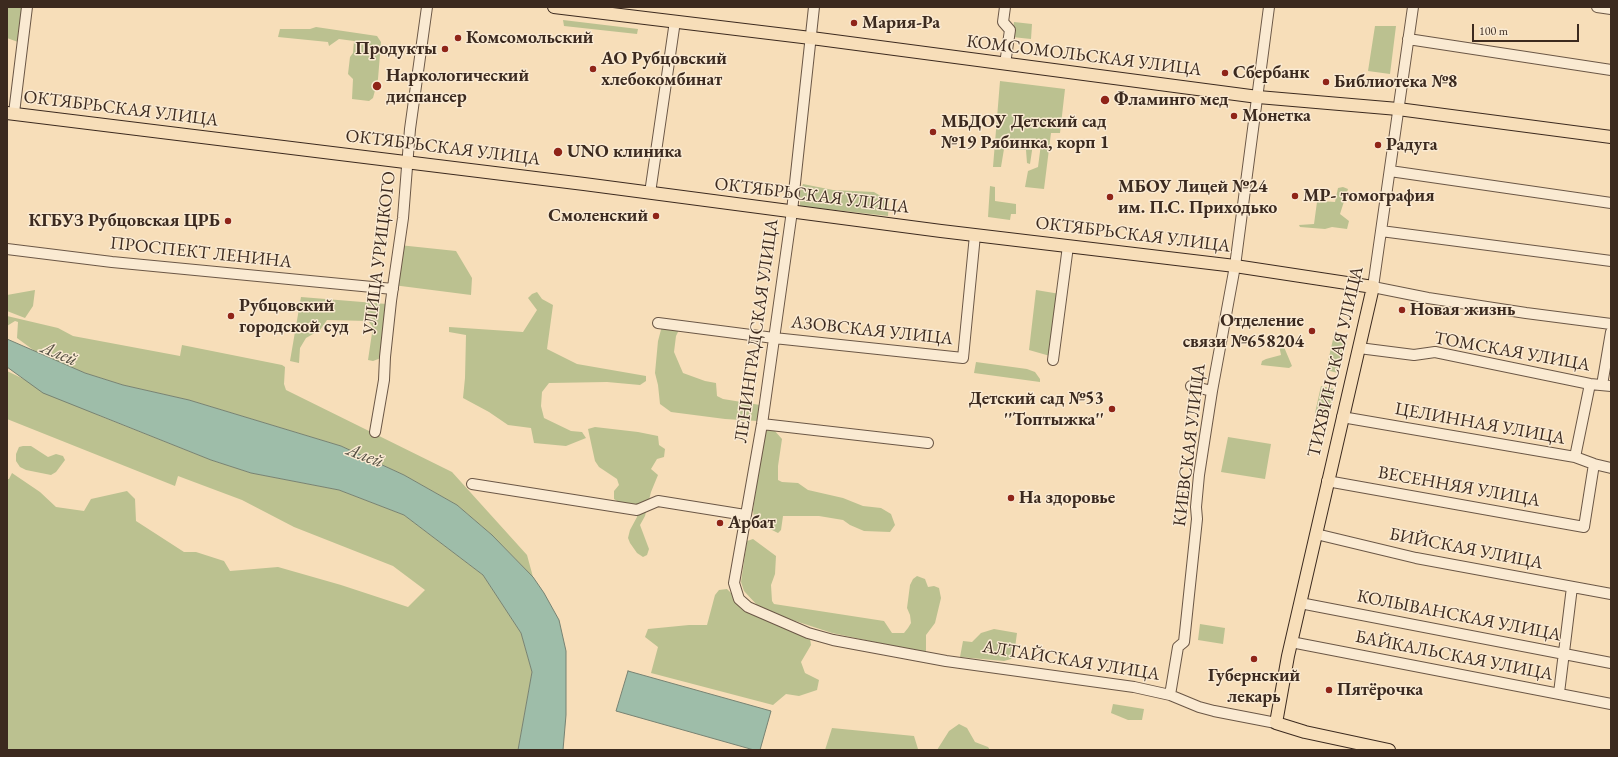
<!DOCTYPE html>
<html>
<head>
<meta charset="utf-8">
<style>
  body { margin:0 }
  #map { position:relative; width:1618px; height:757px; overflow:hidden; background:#f7deb9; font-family:"EB Garamond",serif }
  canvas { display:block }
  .frame { position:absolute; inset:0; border:8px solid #3c2a1f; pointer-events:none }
  .scale { position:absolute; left:1472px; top:24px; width:107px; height:18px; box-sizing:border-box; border:2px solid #3c2a1f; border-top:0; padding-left:5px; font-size:12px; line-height:14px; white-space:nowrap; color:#3c2a1f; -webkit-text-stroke:3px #faead2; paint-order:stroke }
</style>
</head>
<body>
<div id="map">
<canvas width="1618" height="757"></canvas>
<div class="frame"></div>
<div class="scale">100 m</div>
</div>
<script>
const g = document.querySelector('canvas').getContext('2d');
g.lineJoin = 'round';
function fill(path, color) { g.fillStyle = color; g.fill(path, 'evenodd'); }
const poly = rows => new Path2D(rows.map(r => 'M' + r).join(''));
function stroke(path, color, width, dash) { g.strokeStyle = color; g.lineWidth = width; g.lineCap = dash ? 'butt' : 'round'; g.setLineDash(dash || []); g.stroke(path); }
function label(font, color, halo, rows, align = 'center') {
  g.font = font + ' "EB Garamond",serif'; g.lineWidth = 3; g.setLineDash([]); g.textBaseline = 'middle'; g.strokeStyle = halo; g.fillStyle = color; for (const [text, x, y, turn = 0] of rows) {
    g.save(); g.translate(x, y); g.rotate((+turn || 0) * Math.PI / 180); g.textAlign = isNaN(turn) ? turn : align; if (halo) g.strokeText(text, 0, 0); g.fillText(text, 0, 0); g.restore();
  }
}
fill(poly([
  [7,7,23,7,18,42,7,38],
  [563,20,638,29,637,34,564,26],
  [1014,22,1032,24,1031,39,1012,37],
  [1375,26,1396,26,1390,74,1368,71],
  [316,27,377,36,381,42,378,79,373,98,369,101,352,99,353,79,348,74,350,57,353,53,354,41,339,39,329,46,328,42,278,37,280,29,310,29],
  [1000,81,1065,89,1060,133,1051,133,1044,189,1025,187,1028,171,1038,167,1041,144,1033,144,1030,164,1027,163,1026,150,1004,149,1001,167,993,167],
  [803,184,833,190,874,192,889,201,888,216,800,206,800,192],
  [990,186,995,187,995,201,1016,204,1016,214,1011,214,1010,220,988,217],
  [1343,187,1348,189,1340,214,1349,221,1347,229,1332,227,1325,229,1300,227,1299,225,1314,224,1317,202,1321,201,1335,202,1338,188],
  [399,245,456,251,472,278,471,295,393,285],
  [35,290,33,306,25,318,7,311,7,295],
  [1036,290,1060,294,1050,356,1029,350],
  [537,292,542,299,553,305,547,349,577,364,646,376,646,381,640,385,607,382,549,383,542,392,541,406,544,418,571,431,582,432,586,438,566,446,534,443,531,428,508,425,489,412,463,398,465,378,466,335,449,332,449,327,523,332,537,310,528,298,532,294],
  [301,297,387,304,381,358,373,361,368,360,372,333,372,326,368,321,327,320,320,330,306,338,300,348,299,363,290,361],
  [7,316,58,328,73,336,180,356,182,345,282,365,285,367,284,384,286,390,452,472,527,555,533,577,492,535,457,505,404,475,341,446,189,400,123,385,85,373,36,352,17,338,18,322,15,321,7,326],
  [662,326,680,328,676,336,674,352,683,373,705,381,716,383,717,396,723,399,760,405,757,421,725,419,671,412,660,404,658,385,655,373,658,341],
  [1334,335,1347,338,1338,373,1326,370],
  [1280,343,1284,347,1292,366,1289,368,1261,365,1262,361,1266,359,1281,355,1279,345],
  [976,362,1027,369,1035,372,1040,379,1040,382,974,373],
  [7,371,100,416,211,460,251,473,339,490,404,515,483,575,521,633,532,672,518,750,7,750,7,479,9,479,12,473,40,492,56,507,84,511,91,499,127,491,135,499,136,521,184,552,196,552,224,561,230,571,278,567,341,585,408,607,425,590,393,566,294,527,242,500,178,476,175,486,7,419],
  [1321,386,1335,389,1329,416,1315,413],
  [595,427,638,432,658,436,659,445,665,449,664,457,657,459,651,469,658,475,651,492,645,516,640,525,649,549,647,555,643,557,637,553,630,543,628,538,630,530,637,517,637,505,620,503,614,499,614,491,619,485,617,479,599,467,595,461,588,429],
  [769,429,774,430,782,439,778,466,778,480,782,482,798,483,808,490,843,498,863,506,881,508,891,514,895,525,890,532,864,531,850,525,843,520,819,516,783,516,781,530,778,533,768,528,766,525,761,521,754,518,753,510,764,431],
  [1228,437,1271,444,1265,479,1221,472],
  [23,446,31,446,48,457,56,454,63,456,65,460,56,472,51,475,26,470,20,467,16,461,16,454,19,447],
  [753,539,776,556,775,574,771,585,772,601,774,604,884,621,892,633,904,633,908,628,911,623,910,615,907,608,910,585,913,579,917,576,925,579,928,587,934,586,939,588,941,598,935,623,926,635,926,653,832,633,768,612,757,605,744,591,741,582,747,541],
  [727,589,744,606,810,638,811,645,801,662,805,673,819,680,817,690,799,696,786,694,773,705,651,673,658,647,645,637,648,629,689,625,707,625,715,595,719,590],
  [1200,624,1225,628,1223,644,1198,640],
  [994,629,1017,633,1014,655,1011,659,1004,661,960,657,963,641,972,642,981,633],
  [1113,704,1144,709,1142,720,1128,720,1111,713],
  [959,724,967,728,975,742,988,747,990,750,937,750,949,731],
  [832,728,914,736,918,749,921,750,825,750]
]), '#bbc190');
const water = poly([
  [7,339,85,373,123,385,189,400,341,446,404,475,457,505,492,535,533,577,544,593,559,620,566,651,566,715,563,750,518,750,532,672,521,633,483,575,404,515,339,490,251,473,211,460,43,393,7,367,7,339],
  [628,671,771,711,760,750,754,750,616,711,628,671]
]);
fill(water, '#9ebda9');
stroke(water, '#778272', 1);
const minor = poly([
  [814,7,792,211,762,424,734,583,739,599,748,607,808,633,833,640,946,661,1134,687,1170,695,1199,707,1214,711,1276,723],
  [1005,7,1003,22,1010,30,1005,64],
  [1413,7,1373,287,1428,298,1526,313,1611,324],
  [1597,7,1611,9],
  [1408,39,1611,70],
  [14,113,27,7],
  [1390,171,1611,203],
  [650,193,675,21],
  [1381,231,1611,261],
  [7,249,112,262,393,289],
  [658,323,774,338,963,358,975,235],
  [1359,348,1414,355,1435,352,1590,384,1611,386],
  [1053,360,1068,246],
  [1602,385,1611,332],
  [1191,386,1212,391],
  [1342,417,1575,457,1594,464,1611,468],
  [762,424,928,443],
  [375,432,384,380,385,357,391,301,403,218,410,129,427,7],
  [1575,457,1590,384],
  [1327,481,1584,527,1594,464],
  [472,484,637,510,658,501,745,515],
  [1316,534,1416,558,1611,594],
  [1300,603,1611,663],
  [1291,642,1611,704],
  [1559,693,1572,587],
  [1170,695,1178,647,1184,642,1197,519,1196,507,1199,475,1212,391,1235,266,1269,7]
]);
const major = poly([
  [554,7,819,39,1258,97,1398,109,1611,137],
  [7,113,584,184,941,231,1235,266,1373,287,1288,656,1276,723,1305,732,1389,750]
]);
stroke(minor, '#6b5746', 12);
stroke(major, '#3c2a1f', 14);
stroke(minor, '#faead2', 10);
stroke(major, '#f7deb9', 12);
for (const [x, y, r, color] of [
  [854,23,4,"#8f2418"],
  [458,38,4,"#8f2418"],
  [445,49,4,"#8f2418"],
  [593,69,4,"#8f2418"],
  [1225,73,4,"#8f2418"],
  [1326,82,4,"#8f2418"],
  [377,86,5,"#8f2418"],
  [1105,100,5,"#8f2418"],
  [1234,116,4,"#8f2418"],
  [933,132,4,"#8f2418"],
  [1378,145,4,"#8f2418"],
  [558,152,5,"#8f2418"],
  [1295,196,4,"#8f2418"],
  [1110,197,4,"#8f2418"],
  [656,216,4,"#8f2418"],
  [228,221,4,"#8f2418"],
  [1402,310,4,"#8f2418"],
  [231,316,4,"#8f2418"],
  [1312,331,4,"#8f2418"],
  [1112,409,4,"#8f2418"],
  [1011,498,4,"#8f2418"],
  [720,523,4,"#8f2418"],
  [1254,659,4,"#8f2418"],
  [1329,690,4,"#8f2418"]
]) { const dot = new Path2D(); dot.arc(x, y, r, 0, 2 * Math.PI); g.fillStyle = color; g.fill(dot); stroke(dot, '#faead2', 1.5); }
label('bold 18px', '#3c2a1f', '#faead2', [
  ["Мария-Ра",862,23],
  ["Комсомольский",466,38],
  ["Продукты",437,49,"right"],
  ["АО Рубцовский",601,59],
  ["хлебокомбинат",601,80],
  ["Сбербанк",1233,73],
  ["Наркологический",386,76],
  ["диспансер",386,97],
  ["Библиотека №8",1334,82],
  ["Фламинго мед",1114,100],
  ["Монетка",1242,116],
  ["МБДОУ Детский сад",941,122],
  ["№19 Рябинка, корп 1",941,143],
  ["Радуга",1386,145],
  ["UNO клиника",567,152],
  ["МБОУ Лицей №24",1118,187],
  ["им. П.С. Приходько",1118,208],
  ["МР- томография",1303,196],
  ["Смоленский",648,216,"right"],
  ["КГБУЗ Рубцовская ЦРБ",220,221,"right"],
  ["Рубцовский",239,306],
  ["городской суд",239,327],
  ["Новая жизнь",1410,310],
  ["Отделение",1304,321,"right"],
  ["связи №658204",1304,342,"right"],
  ["Детский сад №53",1104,399,"right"],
  ["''Топтыжка''",1104,420,"right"],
  ["На здоровье",1019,498],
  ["Арбат",728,523],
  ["Губернский",1254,676,"center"],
  ["лекарь",1254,697,"center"],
  ["Пятёрочка",1337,690]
], 'left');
label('18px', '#3c2a1f', '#faead2', [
  ["КОМСОМОЛЬСКАЯ УЛИЦА",1084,56,7],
  ["ОКТЯБРЬСКАЯ УЛИЦА",121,109,7],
  ["ОКТЯБРЬСКАЯ УЛИЦА",443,148,7],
  ["ОКТЯБРЬСКАЯ УЛИЦА",812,196,7],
  ["ОКТЯБРЬСКАЯ УЛИЦА",1133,235,7],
  ["ПРОСПЕКТ ЛЕНИНА",201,253,6],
  ["УЛИЦА УРИЦКОГО",380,253,-83],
  ["ЛЕНИНГРАДСКАЯ УЛИЦА",757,331,-82],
  ["АЗОВСКАЯ УЛИЦА",872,331,6],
  ["ТОМСКАЯ УЛИЦА",1512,352,10],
  ["ТИХВИНСКАЯ УЛИЦА",1336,362,-77],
  ["ЦЕЛИННАЯ УЛИЦА",1480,424,10],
  ["КИЕВСКАЯ УЛИЦА",1190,445,-83],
  ["ВЕСЕННЯЯ УЛИЦА",1459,487,10],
  ["БИЙСКАЯ УЛИЦА",1466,549,11],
  ["КОЛЫВАНСКАЯ УЛИЦА",1459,616,11],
  ["БАЙКАЛЬСКАЯ УЛИЦА",1454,656,11],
  ["АЛТАЙСКАЯ УЛИЦА",1071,661,9]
]);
label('italic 19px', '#544f42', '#faead2', [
  ["Алей",59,354,23],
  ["Алей",365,456,21]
]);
</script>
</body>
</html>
